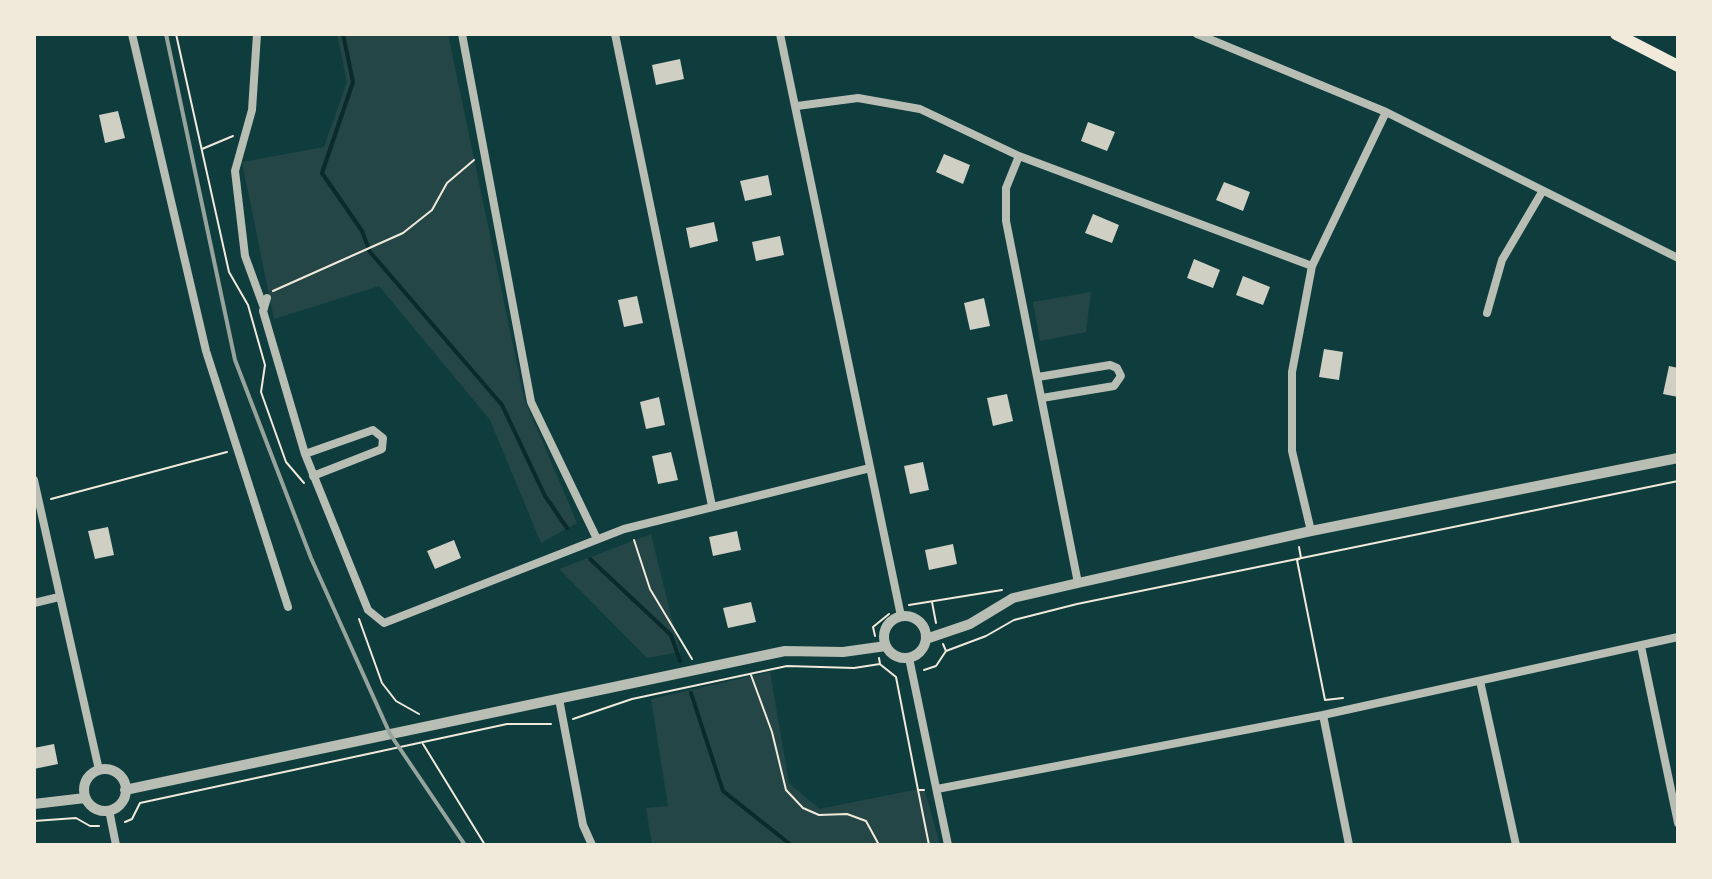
<!DOCTYPE html>
<html>
<head>
<meta charset="utf-8">
<style>
  body { margin:0 }
  #map { position:relative; width:1712px; height:879px; overflow:hidden; background:#0f3d3e; font-family:"Titillium Web",sans-serif }
  canvas { display:block }
  .frame { position:absolute; inset:0; border:36px solid #f1e9da; pointer-events:none }
</style>
</head>
<body>
<div id="map">
<canvas width="1712" height="879"></canvas>
<div class="frame"></div>
</div>
<script>
const g = document.querySelector('canvas').getContext('2d');
g.lineJoin = 'round';
function fill(path, color) { g.fillStyle = color; g.fill(path, 'evenodd'); }
const poly = rows => new Path2D(rows.map(r => 'M' + r).join(''));
function stroke(path, color, width, dash) { g.strokeStyle = color; g.lineWidth = width; g.lineCap = dash ? 'butt' : 'round'; g.setLineDash(dash || []); g.stroke(path); }
fill(poly([
  [337,34,448,34,524,398,577,523,541,543,490,420,379,286,274,319,242,162,324,147,347,82],
  [1091,292,1086,332,1040,341,1033,302],
  [651,534,680,652,647,658,559,569],
  [770,672,789,783,819,809,924,788,940,845,652,845,646,808,668,806,651,699]
]), '#244646');
stroke(poly([
  [343,34,353,82,322,173,362,231,370,252,502,405,545,496,567,528],
  [590,559,671,635,680,661],
  [691,693,723,791,791,845]
]), '#0a2a2b', 4);
fill(poly([
  [680,59,684,79,656,85,652,65],
  [118,111,125,138,105,143,99,115],
  [1088,122,1115,132,1107,151,1081,141],
  [944,154,970,165,963,184,936,172],
  [768,175,772,195,745,201,740,181],
  [1224,182,1250,192,1243,211,1216,200],
  [1093,214,1119,225,1112,243,1085,233],
  [714,222,718,241,690,248,686,228],
  [780,236,784,255,756,261,752,242],
  [1194,259,1220,270,1213,288,1187,278],
  [1243,276,1270,287,1263,305,1236,295],
  [637,296,643,323,624,327,618,300],
  [984,298,990,326,970,330,964,303],
  [1324,349,1343,352,1339,380,1319,377],
  [1669,366,1678,368,1678,397,1663,394],
  [1007,394,1013,421,993,426,987,398],
  [659,397,665,425,646,429,640,402],
  [671,452,678,480,658,484,652,456],
  [923,462,929,490,910,494,904,466],
  [108,527,114,555,95,559,88,531],
  [737,531,741,550,713,556,709,537],
  [454,540,461,558,435,569,427,551],
  [953,544,957,564,929,570,925,550],
  [751,602,756,622,728,628,723,608],
  [54,744,58,764,34,769,34,748]
]), '#cfcfc3');
stroke(poly([
  [176,34,229,272,248,305,265,365,261,392,286,462,304,483],
  [202,149,233,136],
  [273,291,403,233,432,210,447,183,474,160],
  [51,499,227,452],
  [634,540,650,589,692,659],
  [1299,547,1301,558,1297,560,1325,700,1343,698],
  [932,602,936,623],
  [909,605,1002,590],
  [359,619,382,683,396,701,419,714],
  [875,636,873,627,889,614],
  [946,651,986,636,1014,620,1077,604,1678,481],
  [881,665,896,677,918,790],
  [924,670,936,666,946,651,943,644],
  [751,675,772,732,786,790,803,808,819,815,847,814,866,821,879,845],
  [573,719,632,699,787,666,854,668,880,664,879,658],
  [423,744,485,845],
  [924,790,918,790,929,845],
  [34,821,76,818,90,826,99,826],
  [125,822,132,819,140,803,507,724,551,724]
]), '#f1e9da', 2);
stroke(poly([
  [132,34,206,351,288,607],
  [257,34,252,110,235,171,245,256,264,308],
  [462,34,531,402,597,539],
  [615,34,712,506],
  [780,34,901,616],
  [1197,34,1386,112,1678,258],
  [797,106,858,98,920,109,1019,156,1312,266],
  [1019,156,1006,188,1006,221,1078,583],
  [267,298,263,311,305,454,368,610,384,623,624,529,870,468],
  [1487,313,1502,260,1542,192],
  [1038,377,1110,365,1117,368,1121,376,1114,386,1042,398],
  [305,454,373,430,383,438,382,449,313,476],
  [34,480,99,770],
  [1311,531,1292,451,1292,372,1312,266,1386,112],
  [34,603,59,597],
  [1641,646,1678,823],
  [909,658,948,845],
  [1480,681,1516,845],
  [559,699,583,825,592,845],
  [1323,715,1349,845],
  [937,789,1323,715,1678,637],
  [109,810,116,845]
]), '#b8beb3', 8);
stroke(poly([
  '884 637a21 21 0 1 1 42 0a21 21 0 1 1-42 0Z',
  [926,639,970,624,1013,598,1078,583,1311,531,1678,458],
  '84 790a21 21 0 1 1 42 0a21 21 0 1 1-42 0Z',
  [125,790,785,651,843,652,886,646],
  [34,804,85,798]
]), '#b8beb3', 10);
stroke(poly([
  [1616,34,1678,66]
]), '#f1e9da', 12);
stroke(poly([
  [166,34,235,360,311,558,390,734,465,845]
]), '#97a49c', 4);
</script>
</body>
</html>
